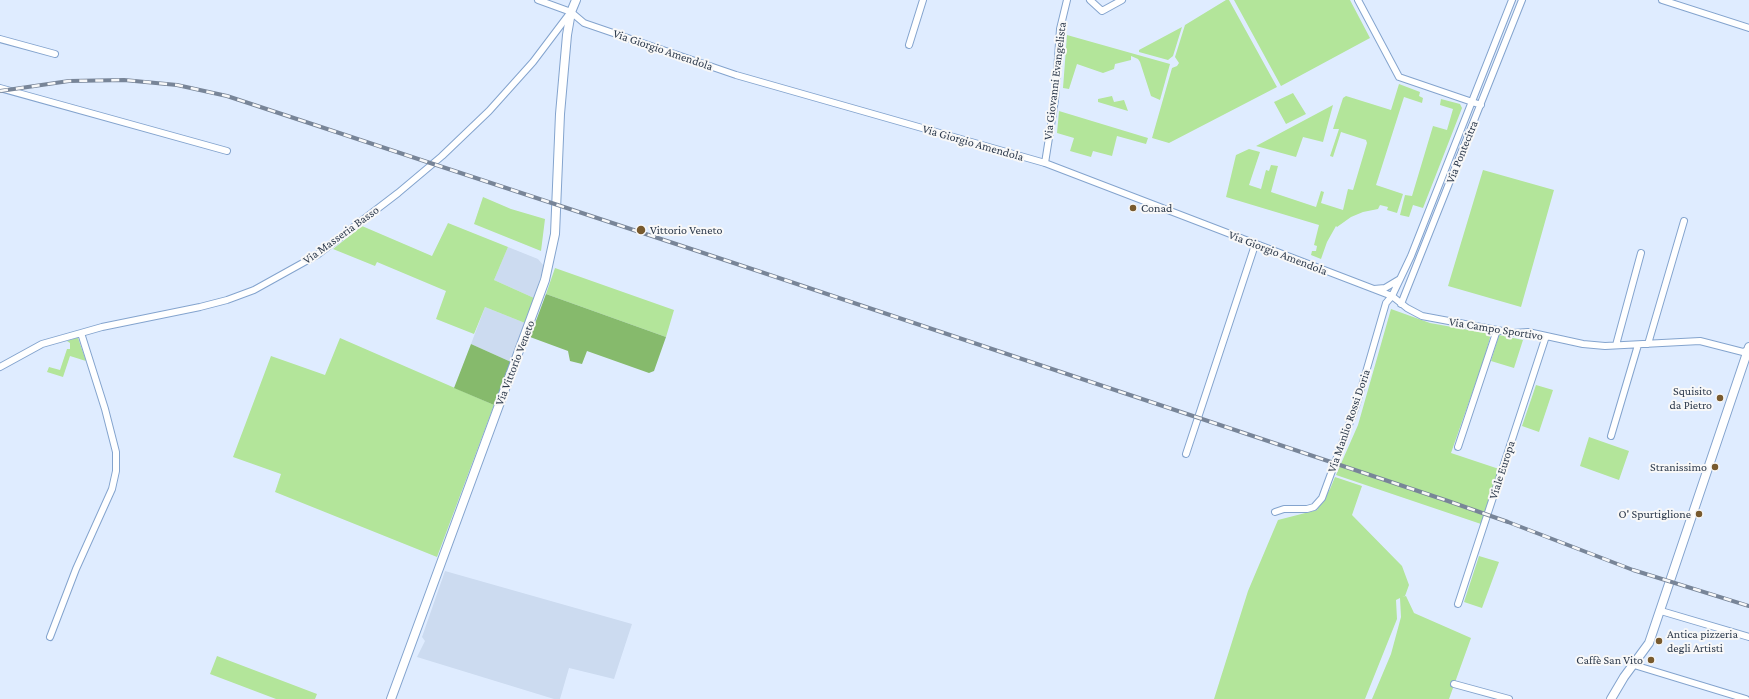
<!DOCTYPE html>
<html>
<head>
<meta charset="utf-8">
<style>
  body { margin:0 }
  canvas { display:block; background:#dfecff }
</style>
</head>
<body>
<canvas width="1749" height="699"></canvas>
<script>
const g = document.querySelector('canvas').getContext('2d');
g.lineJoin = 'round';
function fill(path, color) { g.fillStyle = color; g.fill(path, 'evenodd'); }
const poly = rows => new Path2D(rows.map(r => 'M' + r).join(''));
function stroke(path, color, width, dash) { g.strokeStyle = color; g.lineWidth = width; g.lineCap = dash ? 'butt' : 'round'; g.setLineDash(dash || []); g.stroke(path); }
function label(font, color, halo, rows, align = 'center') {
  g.font = font + ' "Crimson Pro",serif'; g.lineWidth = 4; g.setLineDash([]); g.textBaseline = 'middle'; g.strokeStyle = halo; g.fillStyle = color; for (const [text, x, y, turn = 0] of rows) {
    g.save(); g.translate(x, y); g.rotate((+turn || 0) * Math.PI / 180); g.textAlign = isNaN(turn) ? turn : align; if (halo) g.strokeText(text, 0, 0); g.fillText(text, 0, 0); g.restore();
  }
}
fill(poly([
  [508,247,538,259,544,266,534,298,494,280],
  [485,307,525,323,511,362,471,344],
  [445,571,632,624,614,679,569,668,560,699,554,699,417,657,425,641,422,637]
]), '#ccdbf0');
fill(poly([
  [1226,0,1229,0,1277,87,1169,143,1152,138,1172,68,1177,66,1179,63,1175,57,1185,25],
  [1234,0,1350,0,1370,38,1281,86],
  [1182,27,1173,56,1168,60,1139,52,1139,50],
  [1067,35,1170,64,1160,100,1151,96,1140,62,1138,59,1131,56,1131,60,1115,64,1114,69,1103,73,1077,64,1069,89,1063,88],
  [1399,84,1420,92,1419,96,1423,98,1422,103,1404,97,1376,185,1403,194,1397,213,1387,210,1388,207,1380,205,1378,209,1363,212,1351,217,1337,227,1336,226,1327,242,1321,259,1311,255,1312,251,1316,251,1317,246,1314,245,1319,225,1226,197,1236,155,1249,149,1260,152,1249,185,1261,189,1266,170,1269,171,1271,165,1278,166,1271,192,1316,207,1321,191,1324,192,1321,203,1343,210,1348,189,1353,190,1367,143,1366,140,1341,132,1333,157,1330,156,1339,129,1333,129,1343,98,1346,96,1391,110],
  [1293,93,1306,114,1286,124,1274,102],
  [1112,96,1114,102,1124,100,1128,111,1098,102,1098,99],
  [1441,99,1460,104,1462,108,1423,208,1413,205,1409,217,1400,215,1405,195,1412,196,1433,126,1447,130,1453,109,1440,105],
  [1333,105,1323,142,1303,137,1296,157,1256,146],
  [1059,111,1148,138,1146,144,1117,136,1112,156,1093,151,1091,157,1070,151,1074,138,1057,133],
  [1483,170,1554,190,1521,307,1448,286],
  [483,197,511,209,545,219,541,251,474,224],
  [448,223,508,247,494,280,534,298,525,323,485,307,474,334,436,319,446,291,377,262,375,266,333,249,362,226,432,256],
  [555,268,674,310,666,337,546,294],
  [1391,309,1430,323,1491,334,1484,359,1451,453,1499,469,1481,524,1336,475,1358,425],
  [1499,335,1523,340,1514,368,1491,361],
  [76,338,78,338,86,361,70,356,63,377,47,372,49,367,60,370,67,349,70,349,70,343,67,341],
  [340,338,494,405,437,557,275,492,281,474,233,457,271,356,325,375],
  [1536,385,1553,390,1539,432,1522,426],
  [1589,437,1629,451,1619,480,1580,466],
  [1335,477,1362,486,1352,515,1402,566,1409,585,1405,596,1402,597,1406,596,1414,613,1471,638,1449,699,1372,699,1391,654,1401,617,1400,598,1396,600,1397,619,1365,699,1214,699,1248,591,1278,520,1317,510,1330,489],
  [1479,556,1499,562,1482,608,1464,602],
  [217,656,317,694,315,699,276,699,210,674]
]), '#b3e59a');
fill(poly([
  [546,294,666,337,654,371,649,373,587,351,582,364,570,361,568,351,530,337],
  [471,344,511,362,494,405,454,388]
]), '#86ba6c');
const street = poly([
  [538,0,571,12,584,23,736,75,1045,163,1392,296,1407,308,1422,316,1513,333,1528,332,1583,344,1605,346,1700,341,1743,352,1748,350],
  [1090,0,1102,11,1122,0],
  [1358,0,1399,77,1481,105],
  [1662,0,1749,28],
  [0,39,55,54],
  [909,45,923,0],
  [0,88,227,151],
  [1045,163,1055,100,1060,29,1067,0],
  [1374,289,1385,288,1400,279],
  [1401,304,1522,0],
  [1648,344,1684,221],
  [1616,345,1641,253],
  [0,367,42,344,81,333,102,327,200,307,227,300,254,290,317,255,398,193,442,156,489,111,533,62,570,13],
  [1611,436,1638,345],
  [1458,447,1497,330],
  [1186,454,1255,245],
  [1275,512,1284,509,1307,509,1314,507,1322,498,1357,403,1386,303,1392,296,1411,256,1512,0],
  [1458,604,1546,336],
  [1661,611,1749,637],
  [50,637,76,569,112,489,116,471,116,452,105,409,81,333],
  [1634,665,1746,699],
  [1454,684,1509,699]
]);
const secondary = poly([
  [391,699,545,280,555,234,560,114,567,35,571,12,576,0],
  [1611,699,1624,677,1649,643,1749,347]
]);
stroke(street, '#84a4ce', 8);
stroke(secondary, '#84a4ce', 10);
stroke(street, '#fff', 6);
stroke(secondary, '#fff', 8);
const rail = poly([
  [0,91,69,81,124,80,177,85,227,96,758,271,1448,501,1508,522,1633,570,1749,606]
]);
stroke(rail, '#788598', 4);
stroke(rail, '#f8f8f8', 2.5, [8]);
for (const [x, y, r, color] of [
  [1133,208,4,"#785a2e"],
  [641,230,5,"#785a2e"],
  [1720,398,4,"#785a2e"],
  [1715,467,4,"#785a2e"],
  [1699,514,4,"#785a2e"],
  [1659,641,4,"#785a2e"],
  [1651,660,4,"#785a2e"]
]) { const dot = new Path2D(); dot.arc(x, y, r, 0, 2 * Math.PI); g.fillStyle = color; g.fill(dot); stroke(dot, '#f8f8f8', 1.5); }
label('12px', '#2e3b4d', '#f8f8f8', [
  ["Via Giorgio Amendola",663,50,19],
  ["Via Giovanni Evangelista",1055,81,-83],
  ["Via Giorgio Amendola",973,143,16],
  ["Via Pontecitra",1462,152,-68],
  ["Via Masseria Basso",341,235,-36],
  ["Via Giorgio Amendola",1278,253,21],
  ["Via Campo Sportivo",1496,329,9],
  ["Via Vittorio Veneto",515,363,-69],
  ["Via Manlio Rossi Doria",1349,421,-71],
  ["Viale Europa",1502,470,-72]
]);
label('12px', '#2e3b4d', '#f8f8f8', [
  ["Conad",1141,208,"left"],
  ["Vittorio Veneto",650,230,"left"],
  ["Squisito",1712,391],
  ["da Pietro",1712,405],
  ["Stranissimo",1707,467],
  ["O' Spurtiglione",1691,514],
  ["Antica pizzeria",1667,634,"left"],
  ["degli Artisti",1667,648,"left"],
  ["Caffè San Vito",1643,660]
], 'right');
</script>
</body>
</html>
